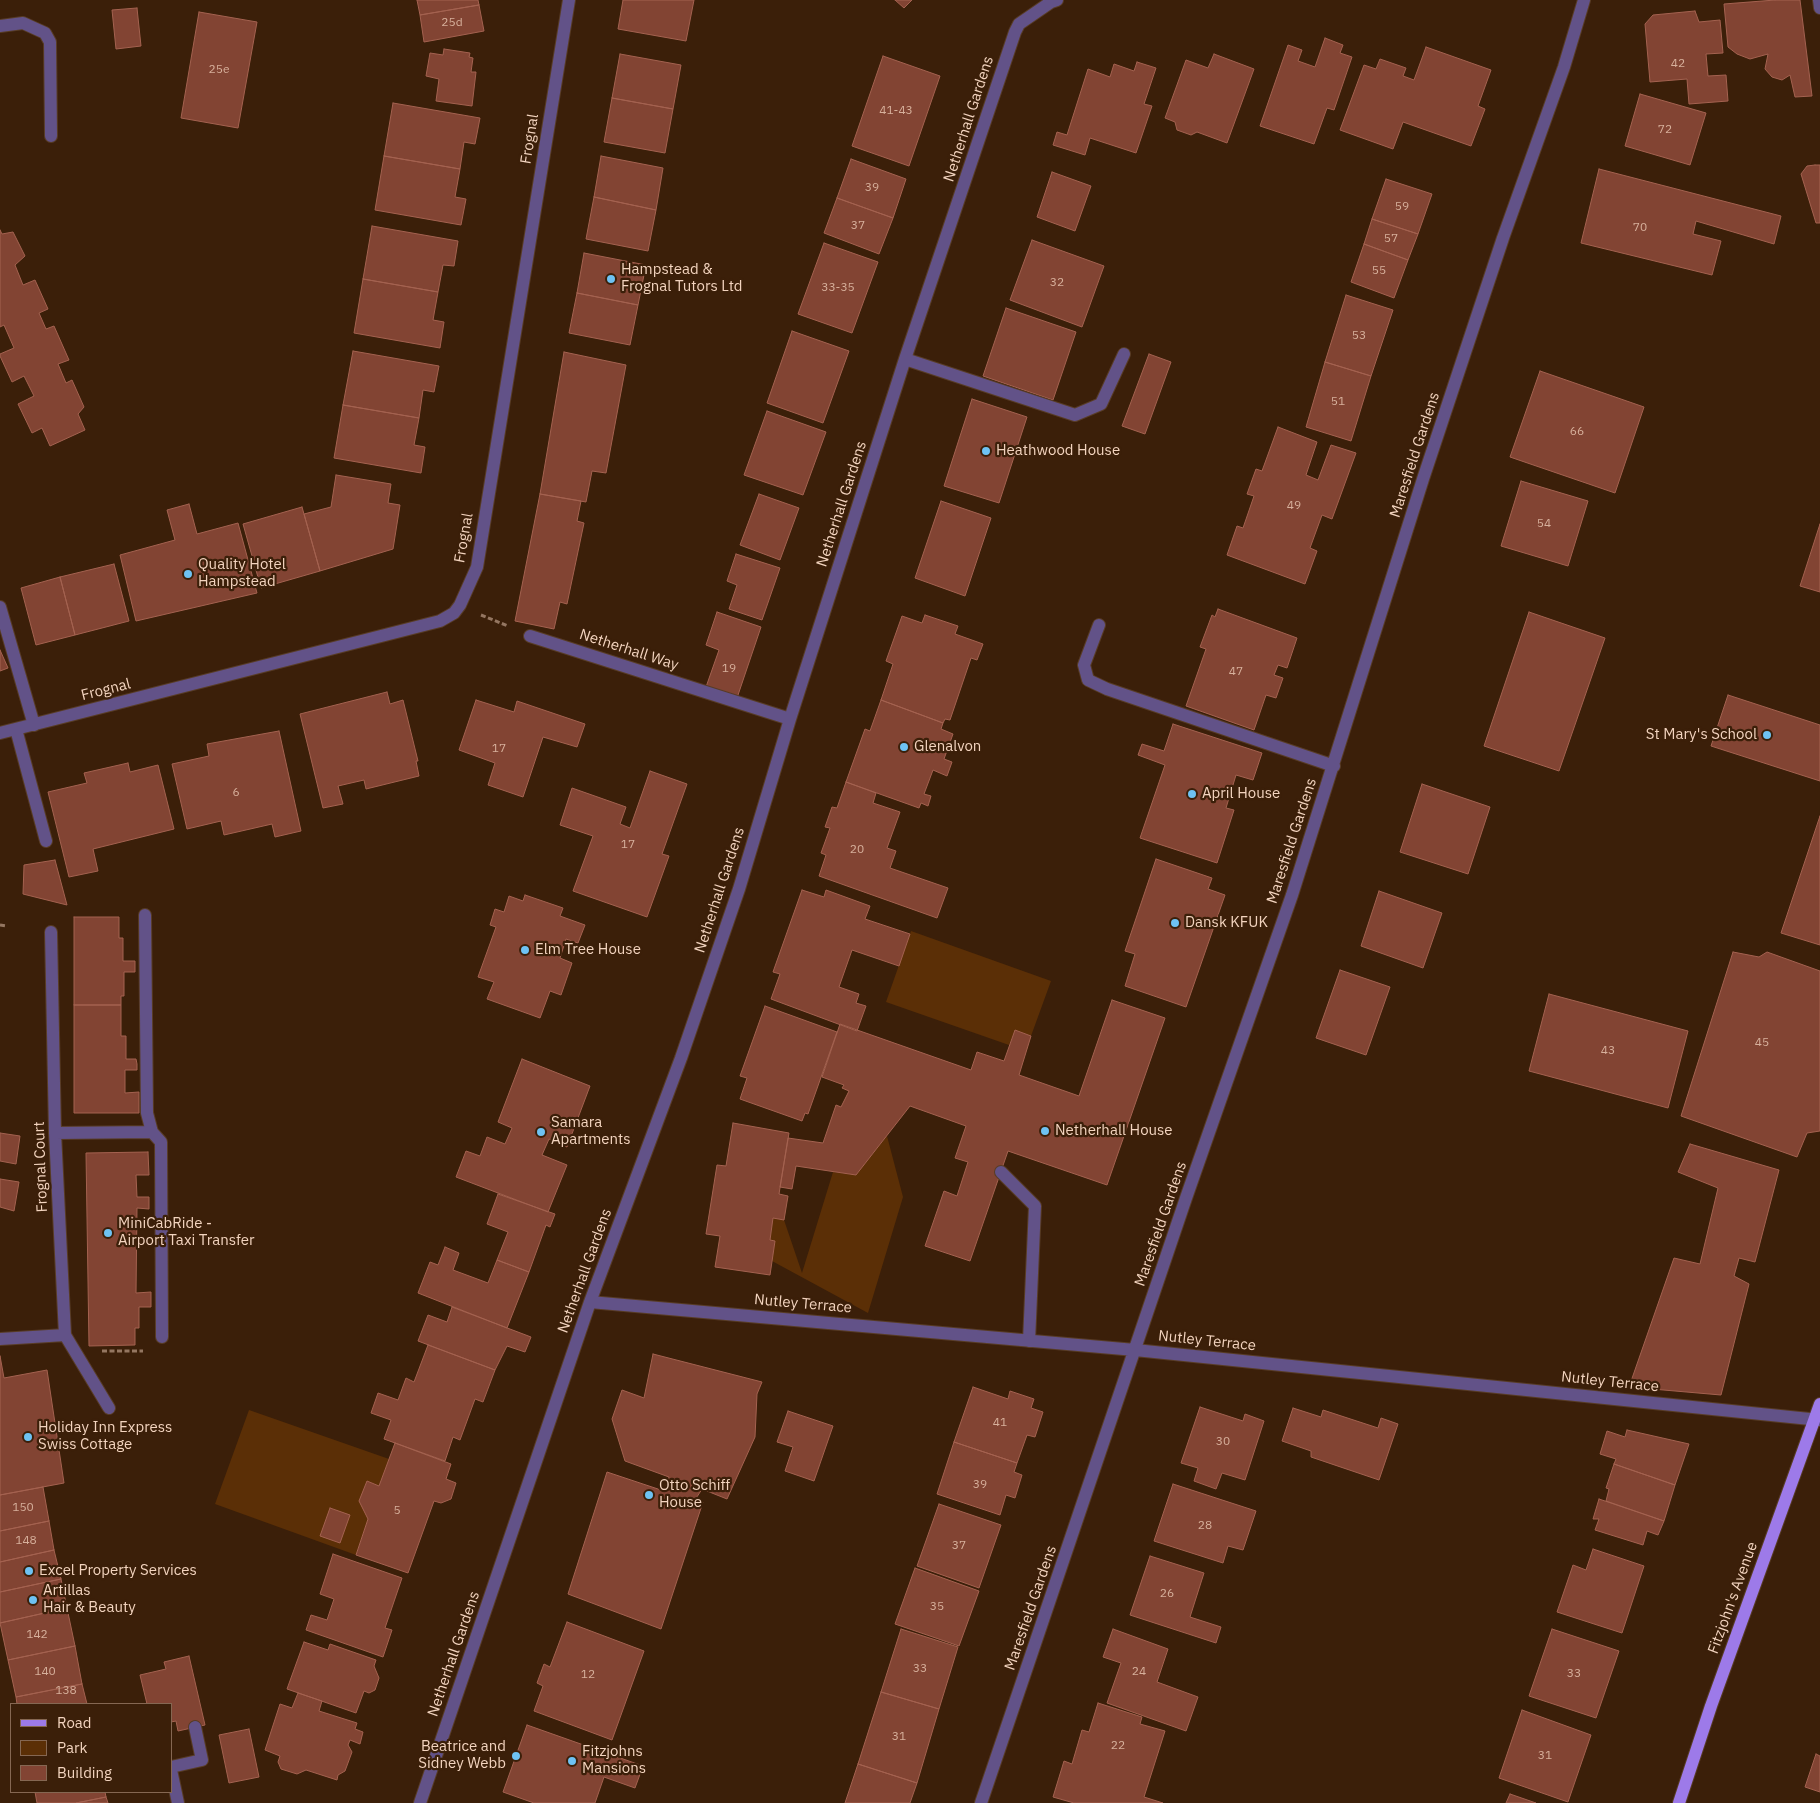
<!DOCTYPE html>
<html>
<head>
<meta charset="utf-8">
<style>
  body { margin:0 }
  #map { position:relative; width:1820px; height:1803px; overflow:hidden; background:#3b1f09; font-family:"IBM Plex Sans",sans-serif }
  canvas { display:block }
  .legend { position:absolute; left:10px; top:1703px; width:162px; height:90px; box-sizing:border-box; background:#3b1f09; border:1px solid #856752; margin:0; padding:6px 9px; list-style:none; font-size:15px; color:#f3d4bf }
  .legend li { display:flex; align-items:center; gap:10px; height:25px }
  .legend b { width:25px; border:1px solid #856752 }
</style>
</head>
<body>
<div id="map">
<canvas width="1820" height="1803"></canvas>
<ul class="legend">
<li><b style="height:6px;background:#9d7ae9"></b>Road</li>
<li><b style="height:14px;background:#5b2f06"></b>Park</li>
<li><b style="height:14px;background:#824433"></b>Building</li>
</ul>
</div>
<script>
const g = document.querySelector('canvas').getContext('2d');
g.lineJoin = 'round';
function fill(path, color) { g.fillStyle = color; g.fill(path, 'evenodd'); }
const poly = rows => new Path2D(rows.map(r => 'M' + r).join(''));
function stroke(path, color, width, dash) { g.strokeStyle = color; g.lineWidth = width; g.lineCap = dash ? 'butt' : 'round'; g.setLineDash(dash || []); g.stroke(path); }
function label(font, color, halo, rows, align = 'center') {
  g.font = font + ' "IBM Plex Sans",sans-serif'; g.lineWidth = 4.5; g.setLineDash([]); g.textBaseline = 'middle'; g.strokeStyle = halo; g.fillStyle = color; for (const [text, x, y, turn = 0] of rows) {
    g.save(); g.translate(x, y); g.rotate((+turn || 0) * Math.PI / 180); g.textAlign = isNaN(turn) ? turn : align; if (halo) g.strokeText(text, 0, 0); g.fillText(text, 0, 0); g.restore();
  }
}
fill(poly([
  [911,931,1051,981,1031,1036,1015,1030,1009,1045,886,1002],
  [887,1136,903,1197,868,1313,772,1261,775,1241,770,1240,773,1218,784,1220,802,1273,833,1172,856,1175],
  [249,1410,389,1459,379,1486,367,1481,360,1500,368,1519,356,1555,215,1504]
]), '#5b2f06');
const building = poly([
  [417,0,478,0,479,5,420,15,417,0],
  [623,0,694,0,686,41,618,29,623,0],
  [895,0,912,0,904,8,895,0],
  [1775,0,1800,0,1812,96,1795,97,1790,75,1782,80,1772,77,1765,69,1768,54,1750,59,1737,54,1728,47,1724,4,1775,0],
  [479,5,484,31,424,42,420,15,479,5],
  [137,8,141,46,116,49,112,10,137,8],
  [1695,11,1699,22,1720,20,1723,53,1706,54,1708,76,1726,75,1728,101,1689,104,1687,79,1650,82,1645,24,1653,15,1695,11],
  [199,12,257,22,238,128,181,118,199,12],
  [1325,38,1343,45,1340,53,1352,57,1334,110,1327,108,1314,144,1260,126,1288,45,1302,50,1298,61,1315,67,1325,38],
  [1426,47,1491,70,1478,106,1485,109,1471,146,1403,122,1393,149,1340,130,1364,65,1376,69,1380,59,1406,68,1403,76,1414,80,1426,47],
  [444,49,470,53,469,57,473,58,471,72,476,72,472,106,436,101,439,79,426,76,430,53,443,55,444,49],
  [620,54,681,65,673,109,612,98,620,54],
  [1214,54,1254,69,1227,143,1197,132,1191,135,1177,130,1175,122,1165,118,1186,60,1208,68,1214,54],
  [883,56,940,76,909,166,852,146,883,56],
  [1137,62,1156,68,1144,104,1152,106,1136,153,1090,138,1085,155,1053,145,1057,132,1067,135,1088,69,1110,77,1114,64,1134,71,1137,62],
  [1640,94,1706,113,1690,165,1625,146,1640,94],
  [612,98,673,109,665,153,604,142,612,98],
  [393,103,480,118,475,144,464,142,460,169,384,156,393,103],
  [384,156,460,169,455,197,466,199,461,225,375,210,384,156],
  [601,156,663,168,656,210,594,197,601,156],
  [851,159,906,179,893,218,837,198,851,159],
  [1815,165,1820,165,1820,223,1816,223,1801,174,1807,166,1815,165],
  [1599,169,1781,216,1774,244,1696,221,1693,234,1721,241,1712,275,1581,243,1599,169],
  [1052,172,1091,186,1075,231,1037,217,1052,172],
  [1386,179,1432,194,1418,234,1372,219,1386,179],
  [594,197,656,210,648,251,586,239,594,197],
  [837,198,893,218,879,254,824,233,837,198],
  [1372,219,1418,234,1408,260,1364,244,1372,219],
  [372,226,458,241,454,266,443,265,438,292,363,279,372,226],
  [0,230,2,234,13,232,25,256,15,265,23,285,35,280,48,309,39,313,46,329,54,326,69,360,58,364,66,383,72,380,84,407,78,414,85,430,50,446,42,428,32,433,18,404,34,396,24,376,12,382,0,356,0,354,14,348,4,325,0,327,0,230],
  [1032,240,1104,266,1082,327,1010,300,1032,240],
  [824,243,878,262,852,333,798,314,824,243],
  [1364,244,1408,260,1394,298,1351,282,1364,244],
  [584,253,646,265,638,305,577,293,584,253],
  [363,279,438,292,433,320,444,322,440,348,354,333,363,279],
  [577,293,638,305,630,345,569,333,577,293],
  [1346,295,1393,310,1371,376,1325,362,1346,295],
  [1006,308,1076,332,1053,400,983,376,1006,308],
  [792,331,849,351,823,423,767,403,792,331],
  [353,351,439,366,434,392,423,390,419,418,343,405,353,351],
  [564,352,626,365,606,473,592,471,586,502,540,494,564,352],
  [1149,354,1171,362,1145,434,1122,426,1149,354],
  [1325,362,1371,376,1351,441,1306,427,1325,362],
  [1540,371,1644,407,1615,493,1510,457,1540,371],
  [972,399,1027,417,999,503,944,486,972,399],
  [343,405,419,418,414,445,425,447,421,473,334,458,343,405],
  [767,411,826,432,803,495,744,475,767,411],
  [1278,427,1317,442,1306,475,1318,480,1331,445,1356,453,1332,519,1322,515,1310,548,1317,551,1305,584,1227,555,1237,526,1243,528,1254,496,1247,494,1256,469,1262,471,1278,427],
  [336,475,391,484,388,503,400,505,393,549,320,571,304,514,331,507,336,475],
  [1521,481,1588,501,1568,566,1501,546,1521,481],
  [540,494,581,501,577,521,584,523,567,604,560,602,554,629,515,621,540,494],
  [759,494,799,508,780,560,740,545,759,494],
  [941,501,991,518,965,596,915,578,941,501],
  [189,504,197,534,238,523,257,593,136,621,120,555,175,540,167,510,189,504],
  [302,507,320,571,261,588,243,524,302,507],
  [1820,524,1820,592,1800,586,1820,524],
  [736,554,780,568,762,620,729,609,737,585,727,581,736,554],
  [114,564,129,621,75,635,60,577,114,564],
  [60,577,75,635,36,645,21,588,60,577],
  [1218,609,1297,638,1287,668,1278,665,1274,675,1283,678,1276,698,1266,695,1254,730,1186,706,1206,649,1200,647,1212,615,1215,617,1218,609],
  [717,612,761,627,737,698,706,687,719,650,706,645,717,612],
  [1529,612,1605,638,1559,771,1484,746,1529,612],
  [925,615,958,626,955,634,983,644,977,660,971,658,950,720,945,719,943,723,881,700,893,664,886,661,902,616,922,623,925,615],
  [0,650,8,668,0,671,0,650],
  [387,692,390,704,403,700,418,761,416,761,419,776,366,789,364,780,338,786,343,804,323,808,300,714,387,692],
  [1728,695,1820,725,1820,781,1711,746,1728,695],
  [476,700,514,712,517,701,585,724,577,747,543,737,523,797,488,785,495,763,459,750,476,700],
  [881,700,943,723,941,729,953,734,944,759,952,762,947,776,933,770,924,794,931,796,928,806,921,803,919,808,846,782,865,729,870,731,881,700],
  [1173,724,1262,753,1253,780,1236,775,1226,808,1234,810,1217,863,1140,838,1165,765,1138,755,1142,744,1164,751,1173,724],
  [279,731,301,831,275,837,272,824,224,835,221,821,187,829,172,764,209,756,207,744,279,731],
  [128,763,130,772,158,765,174,829,93,849,98,871,69,877,48,792,87,783,84,773,128,763],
  [650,771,687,784,662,854,669,856,647,917,573,891,593,836,560,825,572,788,626,807,620,824,630,828,650,771],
  [846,782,876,793,873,803,900,812,887,848,896,851,890,868,948,888,937,918,819,876,826,855,821,853,830,828,825,827,832,807,837,808,846,782],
  [1422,784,1490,807,1468,874,1400,852,1422,784],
  [1820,816,1820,945,1781,933,1820,816],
  [1156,859,1212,878,1208,889,1225,895,1186,1007,1125,986,1135,954,1125,951,1156,859],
  [55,860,67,905,23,894,24,865,55,860],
  [802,890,824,897,826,890,870,906,865,919,910,934,899,966,852,950,839,987,859,994,856,1003,866,1006,857,1031,771,999,780,974,773,972,802,890],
  [1379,891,1442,913,1423,968,1361,946,1379,891],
  [525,895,563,908,560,916,585,925,578,943,566,939,560,958,572,963,561,995,550,991,540,1018,487,999,494,982,478,977,496,927,490,925,495,909,504,912,509,896,523,901,525,895],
  [74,917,119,917,119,938,123,938,123,961,135,961,135,972,124,972,124,996,121,996,121,1005,74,1005,74,917],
  [1733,952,1759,957,1767,952,1820,971,1820,1131,1807,1133,1797,1157,1681,1116,1733,952],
  [1340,970,1390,987,1366,1055,1316,1038,1340,970],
  [1549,994,1688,1031,1668,1108,1529,1071,1549,994],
  [1112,1000,1165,1018,1107,1185,1008,1151,970,1261,925,1246,944,1191,957,1196,968,1162,955,1158,966,1126,910,1106,856,1175,796,1166,792,1189,780,1187,788,1138,823,1143,836,1105,841,1107,849,1091,842,1088,844,1085,822,1077,840,1024,971,1070,977,1052,1004,1061,1015,1030,1031,1036,1019,1075,1079,1096,1112,1000],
  [74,1005,121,1005,121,1036,126,1036,126,1059,136,1059,137,1064,137,1070,125,1070,125,1093,139,1092,139,1113,74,1113,74,1005],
  [765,1006,837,1032,808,1114,805,1113,802,1121,740,1099,747,1078,740,1076,765,1006],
  [522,1059,590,1086,567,1147,549,1139,542,1155,567,1165,548,1212,456,1177,466,1151,480,1156,487,1137,505,1144,512,1128,498,1122,522,1059],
  [733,1123,789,1133,779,1194,788,1196,784,1220,773,1218,770,1240,775,1241,770,1275,715,1267,720,1236,706,1234,717,1165,726,1166,733,1123],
  [0,1133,20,1136,16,1164,0,1161,0,1133],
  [1690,1144,1779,1170,1755,1262,1739,1258,1734,1276,1749,1284,1721,1395,1629,1387,1674,1258,1700,1264,1718,1188,1678,1172,1690,1144],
  [148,1152,149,1175,136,1175,137,1197,149,1197,149,1209,137,1208,136,1293,151,1292,151,1307,139,1307,139,1328,135,1328,135,1345,89,1346,86,1153,148,1152],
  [0,1179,19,1182,14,1211,0,1207,0,1179],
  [498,1194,555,1214,550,1227,546,1225,529,1272,497,1260,508,1232,487,1224,498,1194],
  [445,1247,459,1253,453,1270,488,1283,497,1260,529,1272,507,1328,418,1293,430,1262,438,1265,445,1247],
  [452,1307,531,1337,525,1352,507,1346,495,1370,418,1341,428,1315,447,1322,452,1307],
  [428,1345,495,1370,483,1402,475,1399,460,1440,453,1437,445,1461,384,1439,391,1420,371,1413,378,1393,398,1400,406,1378,414,1382,428,1345],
  [653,1354,762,1382,757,1394,755,1437,727,1499,702,1489,695,1500,703,1502,661,1629,568,1594,607,1472,664,1491,669,1477,625,1461,612,1419,622,1390,644,1398,653,1354],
  [0,1356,4,1378,47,1370,64,1483,0,1495,0,1356],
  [973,1387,1008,1399,1010,1391,1034,1399,1031,1408,1043,1412,1035,1437,1027,1435,1017,1463,954,1442,973,1387],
  [1200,1407,1243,1421,1245,1414,1264,1421,1245,1480,1222,1473,1216,1489,1194,1481,1198,1468,1181,1463,1200,1407],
  [1293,1408,1321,1417,1323,1410,1378,1428,1381,1418,1398,1424,1379,1480,1311,1457,1311,1451,1282,1441,1293,1408],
  [788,1411,833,1426,814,1481,785,1471,793,1447,777,1442,788,1411],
  [1627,1430,1689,1444,1675,1485,1614,1464,1616,1459,1600,1454,1607,1431,1625,1437,1627,1430],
  [954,1442,1017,1463,1014,1472,1022,1475,1015,1498,1006,1495,1000,1515,937,1494,954,1442],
  [395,1443,451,1464,446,1479,456,1483,451,1499,441,1503,434,1501,408,1573,356,1555,368,1519,359,1501,367,1481,379,1486,395,1443],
  [1614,1464,1675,1485,1664,1521,1606,1501,1609,1489,1606,1488,1614,1464],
  [1173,1484,1256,1511,1243,1550,1228,1546,1223,1563,1154,1541,1173,1484],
  [43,1487,49,1521,0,1531,0,1495,43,1487],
  [1599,1499,1664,1521,1658,1535,1647,1531,1643,1545,1595,1530,1599,1519,1593,1519,1599,1499],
  [939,1504,1001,1525,979,1588,917,1566,939,1504],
  [330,1508,350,1515,340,1543,320,1536,330,1508],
  [49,1521,54,1550,0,1562,0,1531,49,1521],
  [1593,1549,1644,1566,1622,1633,1557,1612,1573,1565,1586,1570,1593,1549],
  [54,1550,61,1579,0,1592,0,1562,54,1550],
  [333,1554,402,1578,385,1628,392,1630,383,1657,306,1630,311,1615,327,1620,334,1599,320,1594,333,1554],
  [1150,1556,1204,1573,1190,1617,1221,1627,1216,1643,1130,1615,1150,1556],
  [915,1568,979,1591,959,1646,895,1624,915,1568],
  [61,1579,67,1608,0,1623,0,1592,61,1579],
  [67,1608,75,1646,8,1660,0,1623,67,1608],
  [567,1622,644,1651,612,1740,534,1711,543,1686,537,1683,544,1664,550,1667,567,1622],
  [901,1629,958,1647,939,1709,881,1692,901,1629],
  [1113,1629,1168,1649,1157,1682,1198,1697,1186,1731,1107,1703,1121,1663,1103,1657,1113,1629],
  [1552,1629,1619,1651,1596,1718,1529,1696,1552,1629],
  [304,1642,328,1650,330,1644,376,1660,374,1666,379,1678,375,1690,369,1693,364,1691,356,1713,287,1689,304,1642],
  [75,1646,82,1684,16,1697,8,1660,75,1646],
  [189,1656,205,1725,178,1731,176,1721,171,1722,171,1704,147,1704,140,1675,166,1669,164,1662,189,1656],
  [82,1684,87,1704,17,1704,16,1697,82,1684],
  [881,1692,939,1709,917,1783,858,1764,881,1692],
  [298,1693,322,1701,319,1711,357,1723,355,1729,363,1732,360,1744,350,1740,348,1745,352,1752,345,1771,338,1775,337,1780,306,1770,297,1774,281,1769,278,1762,280,1756,265,1750,280,1704,292,1708,298,1693],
  [1098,1703,1142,1717,1140,1724,1165,1731,1144,1797,1163,1803,1074,1803,1053,1797,1064,1761,1072,1764,1082,1730,1089,1732,1098,1703],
  [1522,1710,1591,1735,1568,1802,1499,1778,1522,1710],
  [527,1725,643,1766,635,1788,604,1777,595,1803,534,1803,503,1792,527,1725],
  [249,1729,259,1777,229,1783,219,1735,249,1729],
  [1816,1754,1820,1756,1820,1792,1805,1787,1816,1754],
  [858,1764,917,1783,910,1803,845,1803,858,1764],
  [35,1792,105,1792,106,1797,76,1803,37,1803,35,1792],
  [1510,1794,1536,1803,1506,1803,1510,1794],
  [106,1797,108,1803,76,1803,106,1797]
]);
fill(building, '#824433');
stroke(building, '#a46250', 1);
const minor = poly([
  [1819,0,1820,8],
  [0,26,23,23,45,33,50,42,51,136],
  [905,359,1075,415,1101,404,1124,354],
  [0,607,34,725],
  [1099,625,1084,665,1088,680,1107,689,1334,766],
  [530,636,790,719],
  [16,729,46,841],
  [0,733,440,621,454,613,460,605,477,567,569,0],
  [145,915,147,1113,152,1132],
  [55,1133,152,1132,161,1142,162,1337],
  [1001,1172,1035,1206,1029,1341],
  [590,1302,1135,1350,1820,1420],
  [65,1335,109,1408],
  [0,1339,65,1335,55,1133,51,932],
  [171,1767,202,1760,195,1727],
  [171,1770,178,1803],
  [420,1803,590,1302,681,1058,739,889,790,719,905,359,1015,32,1019,24,1051,2,1057,0],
  [981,1803,1186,1198,1292,895,1423,479,1503,238,1564,67,1584,0]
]);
const major = poly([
  [1679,1803,1711,1706,1820,1404]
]);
stroke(minor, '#583c26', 14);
stroke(major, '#583c26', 14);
stroke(poly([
  [481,615,508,626],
  [0,925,7,926],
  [102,1351,143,1351]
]), '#947661', 3, [5, 2.5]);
stroke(minor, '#625288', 12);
stroke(major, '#9d7ae9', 12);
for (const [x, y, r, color] of [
  [611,279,5,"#6ec2f3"],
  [986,451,5,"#6ec2f3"],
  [188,574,5,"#6ec2f3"],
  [1767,735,5,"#6ec2f3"],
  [904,747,5,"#6ec2f3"],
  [1192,794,5,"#6ec2f3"],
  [1175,923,5,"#6ec2f3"],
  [525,950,5,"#6ec2f3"],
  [1045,1131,5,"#6ec2f3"],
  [541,1132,5,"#6ec2f3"],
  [108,1233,5,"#6ec2f3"],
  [28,1437,5,"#6ec2f3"],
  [649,1495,5,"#6ec2f3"],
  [29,1571,5,"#6ec2f3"],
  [33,1600,5,"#6ec2f3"],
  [516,1756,5,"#6ec2f3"],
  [572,1761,5,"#6ec2f3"]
]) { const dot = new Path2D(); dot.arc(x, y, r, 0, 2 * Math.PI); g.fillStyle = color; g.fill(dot); stroke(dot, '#3b1f09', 2); }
label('12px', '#d7b09c', null, [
  ["25d",452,23],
  ["42",1678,64],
  ["25e",219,70],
  ["41-43",896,111],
  ["72",1665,130],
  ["39",872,188],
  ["59",1402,207],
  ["37",858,226],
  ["70",1640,228],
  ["57",1391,239],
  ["55",1379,271],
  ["32",1057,283],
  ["33-35",838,288],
  ["53",1359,336],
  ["51",1338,402],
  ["66",1577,432],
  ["49",1294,506],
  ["54",1544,524],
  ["19",729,669],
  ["47",1236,672],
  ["17",499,749],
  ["6",236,793],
  ["17",628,845],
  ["20",857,850],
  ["45",1762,1043],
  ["43",1608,1051],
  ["41",1000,1423],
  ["30",1223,1442],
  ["39",980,1485],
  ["150",23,1508],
  ["5",397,1511],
  ["28",1205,1526],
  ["148",26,1541],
  ["37",959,1546],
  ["26",1167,1594],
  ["35",937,1607],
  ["142",37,1635],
  ["33",920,1669],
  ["140",45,1672],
  ["24",1139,1672],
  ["33",1574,1674],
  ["12",588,1675],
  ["138",66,1691],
  ["31",899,1737],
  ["22",1118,1746],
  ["31",1545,1756]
]);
label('15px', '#f3d4bf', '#3b1f09', [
  ["Netherhall Gardens",969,119,-72],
  ["Frognal",530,139,-81],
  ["Maresfield Gardens",1415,455,-72],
  ["Netherhall Gardens",842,504,-72],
  ["Frognal",464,538,-80],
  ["Netherhall Way",629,650,18],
  ["Frognal",106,690,-14],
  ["Maresfield Gardens",1292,841,-72],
  ["Netherhall Gardens",720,890,-72],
  ["Frognal Court",41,1167,-92],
  ["Maresfield Gardens",1161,1224,-71],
  ["Netherhall Gardens",585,1271,-70],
  ["Nutley Terrace",803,1304,5],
  ["Nutley Terrace",1207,1341,6],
  ["Nutley Terrace",1610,1382,6],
  ["Fitzjohn's Avenue",1733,1598,-70],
  ["Maresfield Gardens",1031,1608,-71],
  ["Netherhall Gardens",454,1654,-71]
]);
label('15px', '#f3d4bf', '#3b1f09', [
  ["Hampstead &",621,270],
  ["Frognal Tutors Ltd",621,287],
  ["Heathwood House",996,451],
  ["Quality Hotel",198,565],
  ["Hampstead",198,582],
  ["St Mary's School",1757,735,"right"],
  ["Glenalvon",914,747],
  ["April House",1202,794],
  ["Dansk KFUK",1185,923],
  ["Elm Tree House",535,950],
  ["Samara",551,1123],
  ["Apartments",551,1140],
  ["Netherhall House",1055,1131],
  ["MiniCabRide -",118,1224],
  ["Airport Taxi Transfer",118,1241],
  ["Holiday Inn Express",38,1428],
  ["Swiss Cottage",38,1445],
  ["Otto Schiff",659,1486],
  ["House",659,1503],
  ["Excel Property Services",39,1571],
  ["Artillas",43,1591],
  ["Hair & Beauty",43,1608],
  ["Beatrice and",506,1747,"right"],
  ["Sidney Webb",506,1764,"right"],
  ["Fitzjohns",582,1752],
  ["Mansions",582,1769]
], 'left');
</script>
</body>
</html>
